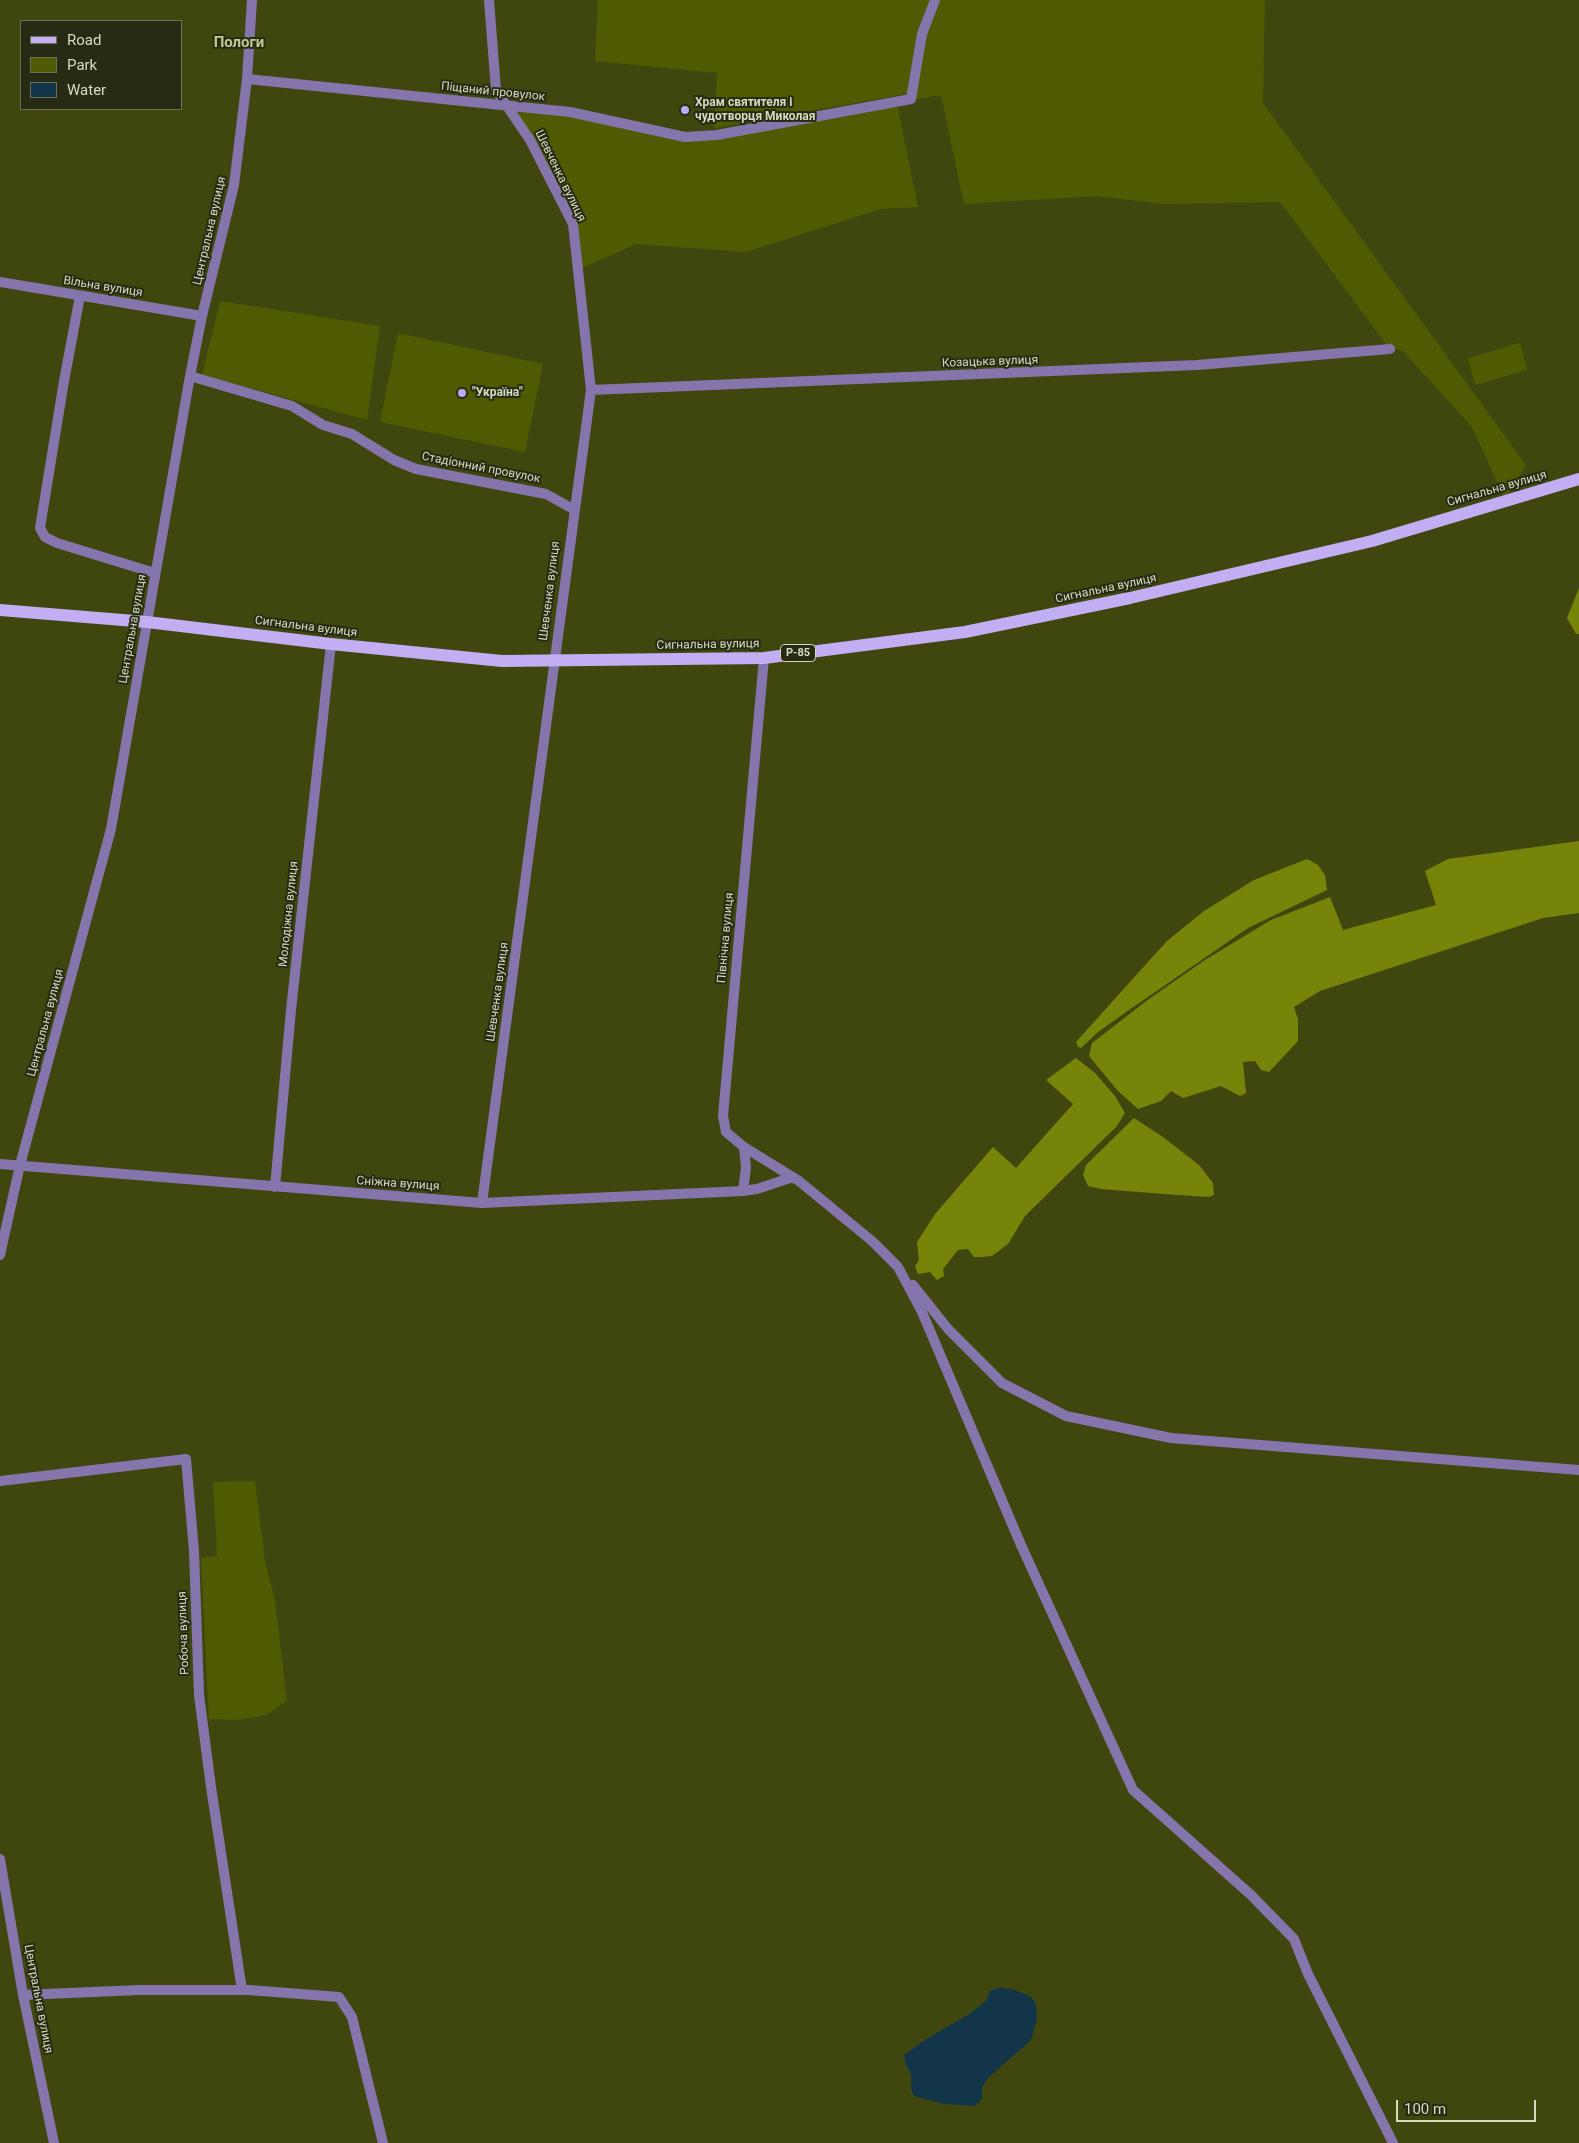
<!DOCTYPE html>
<html>
<head>
<meta charset="utf-8">
<style>
  body { margin:0 }
  #map { position:relative; width:1579px; height:2143px; overflow:hidden; background:#40470e; font-family:Roboto,sans-serif }
  canvas { display:block }
  .legend { position:absolute; left:20px; top:20px; width:162px; height:90px; box-sizing:border-box; background:#272b14; border:1px solid #6d7158; margin:0; padding:6px 9px; list-style:none; font-size:15px; color:#d5dbbe }
  .legend li { display:flex; align-items:center; gap:10px; height:25px }
  .legend b { width:25px; border:1px solid #6d7158 }
  .scale { position:absolute; left:1396px; top:2100px; width:140px; height:22px; box-sizing:border-box; border:2px solid #d5dbbe; border-top:0; padding-left:6px; font-size:15px; line-height:18px; white-space:nowrap; color:#d5dbbe; -webkit-text-stroke:4px #272b14; paint-order:stroke }
</style>
</head>
<body>
<div id="map">
<canvas width="1579" height="2143"></canvas>
<ul class="legend">
<li><b style="height:6px;background:#c1aef3"></b>Road</li>
<li><b style="height:14px;background:#505a03"></b>Park</li>
<li><b style="height:14px;background:#133549"></b>Water</li>
</ul>
<div class="scale">100 m</div>
</div>
<script>
const g = document.querySelector('canvas').getContext('2d');
g.lineJoin = 'round';
function fill(path, color) { g.fillStyle = color; g.fill(path, 'evenodd'); }
const poly = rows => new Path2D(rows.map(r => 'M' + r).join(''));
function stroke(path, color, width, dash) { g.strokeStyle = color; g.lineWidth = width; g.lineCap = dash ? 'butt' : 'round'; g.setLineDash(dash || []); g.stroke(path); }
function label(font, color, halo, rows, align = 'center') {
  g.font = font + ' Roboto,sans-serif'; g.lineWidth = 4; g.setLineDash([]); g.textBaseline = 'middle'; g.strokeStyle = halo; g.fillStyle = color; for (const [text, x, y, turn = 0] of rows) {
    g.save(); g.translate(x, y); g.rotate((+turn || 0) * Math.PI / 180); g.textAlign = isNaN(turn) ? turn : align; if (halo) g.strokeText(text, 0, 0); g.fillText(text, 0, 0); g.restore();
  }
}
fill(poly([
  [598,0,934,0,911,93,714,128,717,73,595,61],
  [936,0,1265,0,1263,103,1526,465,1505,499,1472,427,1403,351,1389,348,1280,202,1164,204,1097,196,964,204,941,95,912,100,923,34],
  [897,104,918,207,881,209,746,252,636,244,578,270,574,224,508,106,570,112,685,137],
  [220,301,380,326,367,420,202,375],
  [398,333,543,364,525,452,380,422],
  [1520,343,1527,370,1475,385,1468,358],
  [255,1481,265,1561,275,1601,287,1701,266,1715,238,1720,209,1719,201,1558,217,1556,213,1482]
]), '#505a03');
fill(poly([
  [1579,588,1579,634,1576,634,1567,618],
  [1579,841,1579,913,1543,918,1320,991,1294,1007,1298,1019,1298,1041,1269,1072,1261,1070,1255,1061,1243,1062,1246,1093,1240,1096,1221,1086,1183,1098,1171,1091,1161,1101,1138,1109,1118,1091,1089,1056,1092,1043,1149,999,1205,960,1271,920,1330,897,1343,930,1436,905,1425,871,1448,859],
  [1307,859,1318,865,1325,875,1327,890,1248,928,1129,1010,1098,1032,1081,1048,1078,1047,1076,1042,1147,963,1167,941,1204,911,1254,880],
  [1076,1058,1095,1073,1115,1096,1125,1113,1117,1126,1025,1216,1008,1244,992,1256,982,1257,974,1257,968,1249,958,1250,943,1269,944,1276,937,1280,930,1272,918,1274,915,1266,919,1260,917,1242,935,1214,993,1147,1016,1168,1073,1104,1046,1080],
  [1134,1118,1163,1137,1199,1165,1213,1183,1214,1195,1209,1197,1164,1194,1101,1189,1088,1186,1083,1175,1086,1165]
]), '#76840a');
fill(poly([
  [998,1988,1012,1989,1030,1996,1036,2004,1037,2019,1031,2040,989,2077,982,2087,982,2099,975,2106,944,2104,914,2096,911,2088,911,2074,906,2065,904,2055,925,2040,969,2014,986,2001,990,1991]
]), '#133549');
stroke(poly([
  [247,79,570,112,685,137,717,135,911,99,922,34,935,0],
  [0,282,202,316],
  [80,296,64,381,40,528,45,537,57,543,155,573],
  [190,376,292,406,323,425,352,434,394,460,416,469,546,494,573,509],
  [591,390,1197,365,1390,349],
  [764,658,723,1116,726,1132,744,1147,799,1181,872,1241,898,1267,922,1312,1021,1545,1133,1790,1251,1895,1294,1939,1308,1974,1393,2143],
  [0,1164,482,1203,743,1191,757,1189,793,1177],
  [275,1187,291,1010,331,644],
  [743,1191,746,1168,744,1147],
  [482,1203,591,390,573,224,530,140,496,90,489,0],
  [0,1255,20,1165,111,829,190,376,202,316,234,185,247,79,252,0],
  [913,1285,948,1329,1002,1383,1066,1416,1171,1438,1579,1470],
  [0,1481,186,1459,194,1551,199,1695,211,1787,242,1990],
  [0,1859,23,1995,54,2143],
  [23,1995,139,1990,249,1990,339,1997,352,2017,383,2143]
]), '#8575ad', 10);
stroke(poly([
  [0,610,147,622,331,644,502,661,764,658,965,632,1130,598,1372,541,1579,479]
]), '#c1aef3', 12);
for (const [x, y, r, color] of [
  [685,110,5,"#bea9f4"],
  [462,393,5,"#bea9f4"]
]) { const dot = new Path2D(); dot.arc(x, y, r, 0, 2 * Math.PI); g.fillStyle = color; g.fill(dot); stroke(dot, '#272b14', 2); }
for (const [x, y, w] of [
  [798,653,35]
]) { const box = new Path2D(); box.roundRect(x - w / 2, y - 8.5, w, 17, 4); g.fillStyle = '#272b14'; g.fill(box); stroke(box, '#d5dbbe', 1); }
label('bold 11px', '#d5dbbe', null, [
  ["Р-85",798,653]
]);
label('12px', '#d5dbbe', '#272b14', [
  ["Піщаний провулок",493,92,6],
  ["Шевченка вулиця",560,176,64],
  ["Центральна вулиця",210,231,-77],
  ["Вільна вулиця",103,287,9],
  ["Козацька вулиця",990,362,-2],
  ["Стадіонний провулок",481,468,11],
  ["Сигнальна вулиця",1497,489,-16],
  ["Сигнальна вулиця",1106,589,-12],
  ["Шевченка вулиця",550,591,-83],
  ["Сигнальна вулиця",306,627,7],
  ["Центральна вулиця",133,629,-80],
  ["Сигнальна вулиця",708,645,-1],
  ["Молодіжна вулиця",289,914,-84],
  ["Північна вулиця",726,938,-85],
  ["Шевченка вулиця",498,992,-82],
  ["Центральна вулиця",46,1023,-75],
  ["Сніжна вулиця",398,1184,4],
  ["Робоча вулиця",184,1633,-92],
  ["Центральна вулиця",38,1999,79]
]);
label('bold 12px', '#d5dbbe', '#272b14', [
  ["Храм святителя і",695,103],
  ["чудотворця Миколая",695,117],
  ["\"Україна\"",472,393]
], 'left');
label('bold 15px', '#bfca90', '#272b14', [
  ["Пологи",239,43]
]);
</script>
</body>
</html>
